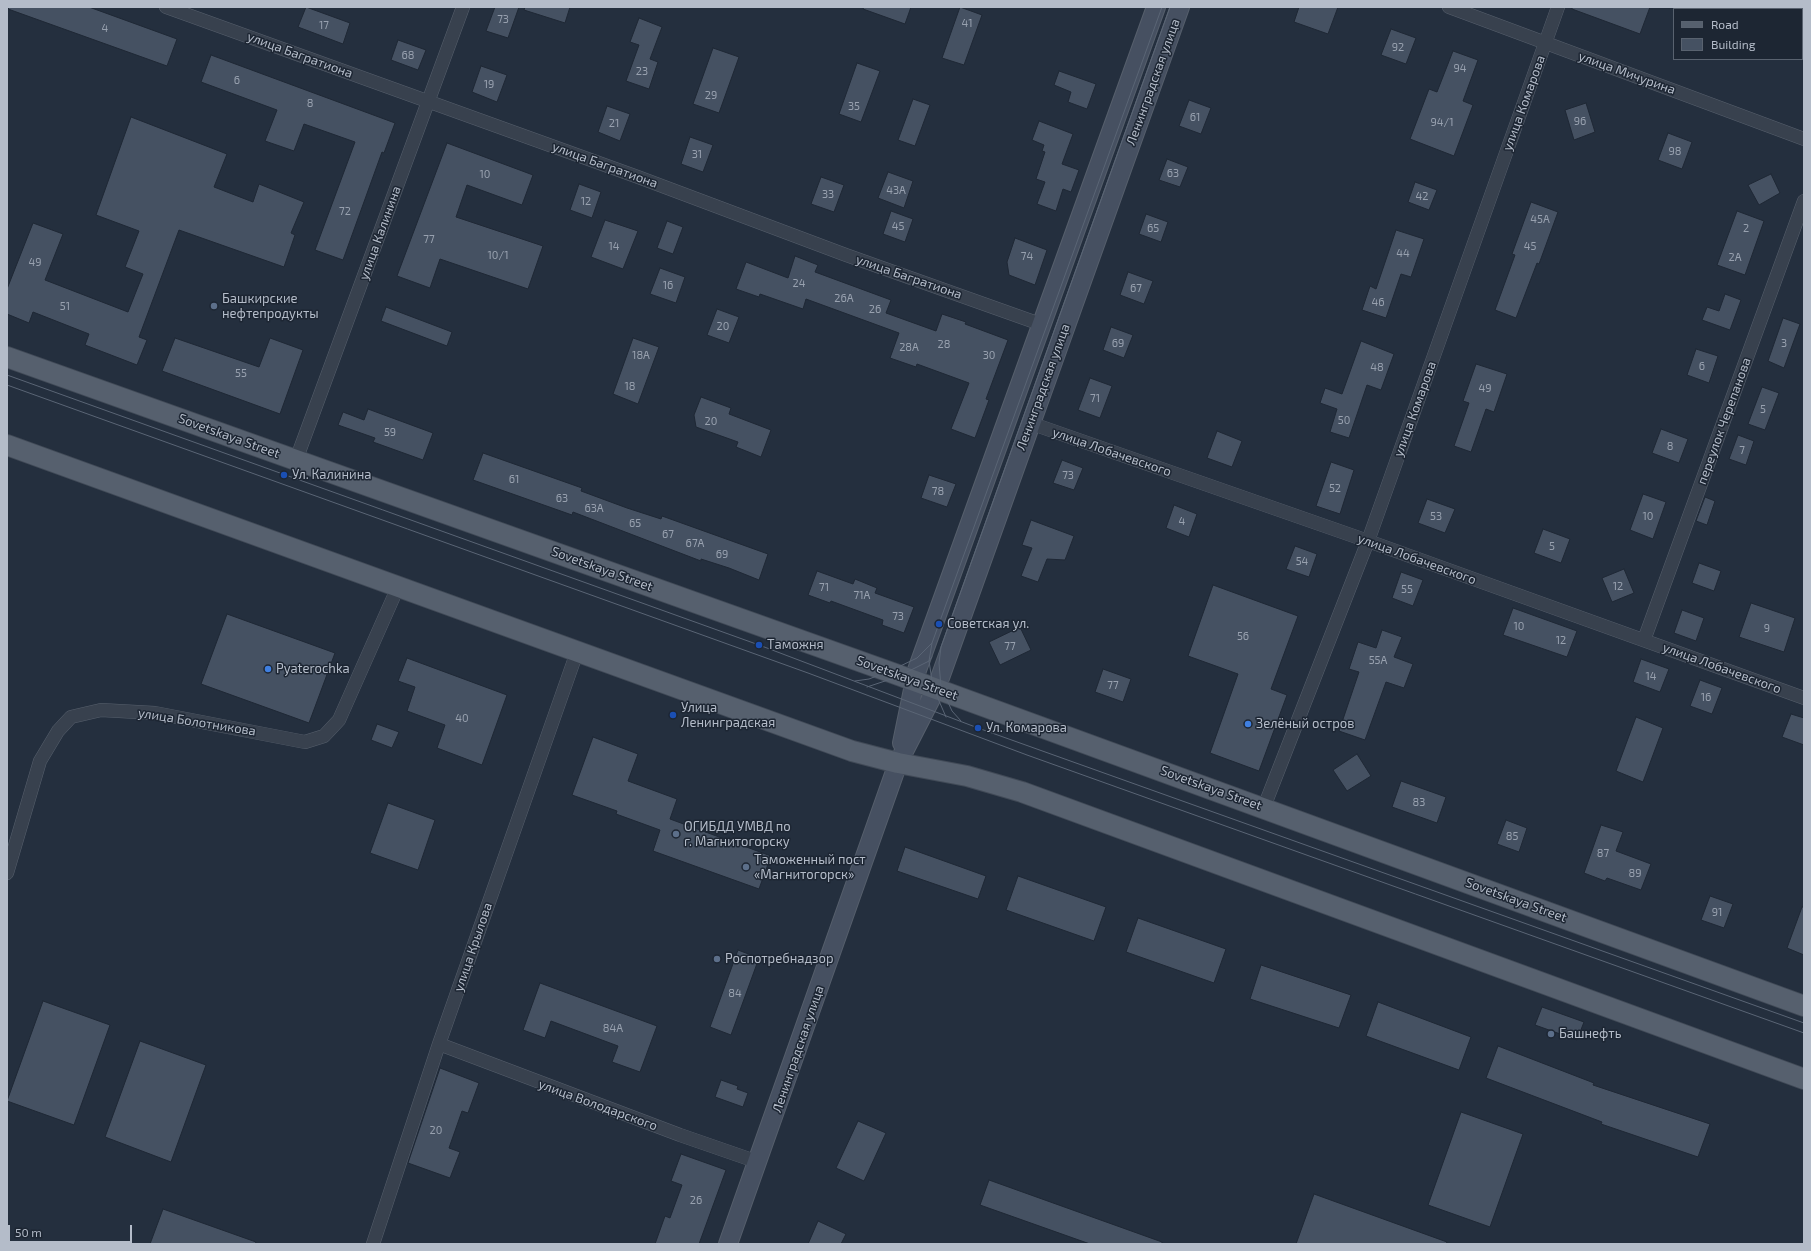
<!DOCTYPE html>
<html>
<head>
<meta charset="utf-8">
<style>
  body { margin:0 }
  #map { position:relative; width:1811px; height:1251px; overflow:hidden; background:#242f3e; font-family:"Exo 2",sans-serif }
  canvas { display:block }
  .frame { position:absolute; inset:0; border:8px solid #b4bcc9; pointer-events:none }
  .legend { position:absolute; left:1673px; top:8px; width:130px; height:52px; box-sizing:border-box; background:#1d2633; border:1px solid #59626f; margin:0; padding:5px 7px; list-style:none; font-size:12px; color:#b4bcc9 }
  .legend li { display:flex; align-items:center; gap:8px; height:20px }
  .legend b { width:20px; border:1px solid #59626f }
  .scale { position:absolute; left:8px; top:1225px; width:124px; height:18px; box-sizing:border-box; border:2px solid #b4bcc9; border-top:0; padding-left:5px; font-size:12px; line-height:14px; white-space:nowrap; color:#b4bcc9; -webkit-text-stroke:3px #1d2633; paint-order:stroke }
</style>
</head>
<body>
<div id="map">
<canvas width="1811" height="1251"></canvas>
<div class="frame"></div>
<ul class="legend">
<li><b style="height:5px;background:#56606e"></b>Road</li>
<li><b style="height:11px;background:#455162"></b>Building</li>
</ul>
<div class="scale">50 m</div>
</div>
<script>
const g = document.querySelector('canvas').getContext('2d');
g.lineJoin = 'round';
function fill(path, color) { g.fillStyle = color; g.fill(path, 'evenodd'); }
const poly = rows => new Path2D(rows.map(r => 'M' + r).join(''));
function stroke(path, color, width, dash) { g.strokeStyle = color; g.lineWidth = width; g.lineCap = dash ? 'butt' : 'round'; g.setLineDash(dash || []); g.stroke(path); }
function label(font, color, halo, rows, align = 'center') {
  g.font = font + ' "Exo 2",sans-serif'; g.lineWidth = 3; g.setLineDash([]); g.textBaseline = 'middle'; g.strokeStyle = halo; g.fillStyle = color; for (const [text, x, y, turn = 0] of rows) {
    g.save(); g.translate(x, y); g.rotate((+turn || 0) * Math.PI / 180); g.textAlign = isNaN(turn) ? turn : align; if (halo) g.strokeText(text, 0, 0); g.fillText(text, 0, 0); g.restore();
  }
}
const building = poly([
  [9,7,89,7,177,39,167,66,8,9,9,7],
  [306,7,350,23,343,44,298,27,306,7],
  [495,7,519,7,508,38,486,31,495,7],
  [525,7,570,7,565,23,524,10,525,7],
  [864,7,911,7,905,24,863,9,864,7],
  [960,7,982,15,964,65,942,58,960,7],
  [1299,7,1338,7,1328,34,1294,22,1299,7],
  [1572,7,1650,7,1640,34,1572,9,1572,7],
  [639,18,662,27,650,59,658,62,649,89,626,81,639,45,630,42,639,18],
  [1391,29,1416,38,1406,64,1381,55,1391,29],
  [398,40,426,50,418,70,391,60,398,40],
  [713,48,739,57,719,113,693,104,713,48],
  [1453,51,1478,60,1463,101,1473,105,1454,156,1410,139,1429,89,1437,92,1453,51],
  [211,55,395,123,384,153,382,152,343,260,315,250,355,142,304,124,294,151,265,141,277,110,201,82,211,55],
  [857,63,880,71,861,122,839,114,857,63],
  [481,66,507,75,497,102,472,92,481,66],
  [1059,71,1096,84,1087,109,1068,102,1071,92,1054,85,1059,71],
  [913,99,930,105,915,146,898,140,913,99],
  [1189,100,1211,108,1201,134,1179,126,1189,100],
  [1586,103,1595,132,1574,140,1565,110,1586,103],
  [607,106,630,114,620,141,598,132,607,106],
  [131,117,227,154,214,187,253,202,259,184,304,202,291,233,295,235,284,267,179,230,139,337,147,340,137,365,85,345,89,334,33,312,29,323,7,314,7,289,33,223,63,234,45,280,128,312,143,274,125,267,139,231,96,215,131,117],
  [1039,121,1073,134,1062,164,1079,170,1071,192,1063,189,1056,211,1037,204,1045,182,1036,179,1045,152,1042,151,1044,145,1032,140,1039,121],
  [1668,133,1692,142,1682,169,1658,160,1668,133],
  [690,137,713,145,703,172,681,164,690,137],
  [447,143,533,175,522,205,467,185,456,217,543,246,528,289,440,259,430,288,397,276,447,143],
  [1167,159,1188,167,1180,187,1159,180,1167,159],
  [888,172,913,181,904,208,878,198,888,172],
  [1771,174,1780,193,1759,205,1748,185,1771,174],
  [821,177,844,185,834,212,811,204,821,177],
  [1415,182,1437,190,1429,210,1408,202,1415,182],
  [579,184,601,192,592,218,570,210,579,184],
  [1531,202,1558,212,1539,264,1537,263,1516,318,1495,310,1515,255,1512,254,1531,202],
  [891,211,913,219,905,242,883,234,891,211],
  [1737,211,1764,221,1745,275,1717,265,1737,211],
  [1146,214,1168,222,1161,242,1139,234,1146,214],
  [605,220,638,231,623,269,591,257,605,220],
  [667,221,683,227,673,254,657,248,667,221],
  [1396,230,1424,239,1411,277,1401,274,1386,318,1362,310,1370,286,1376,289,1396,230],
  [1015,238,1047,250,1035,285,1009,275,1007,262,1015,238],
  [795,256,818,265,815,272,891,300,886,313,936,331,942,314,966,322,965,324,1008,340,986,399,989,400,975,438,951,429,969,383,917,364,916,367,890,358,899,333,806,299,803,309,760,294,759,297,736,289,746,262,788,278,795,256],
  [660,268,685,277,676,303,650,294,660,268],
  [1128,272,1153,281,1144,304,1120,295,1128,272],
  [1725,294,1741,300,1730,330,1702,320,1707,307,1719,311,1725,294],
  [386,307,452,332,447,346,381,321,386,307],
  [717,309,739,317,729,343,707,335,717,309],
  [1783,318,1800,324,1784,368,1768,361,1783,318],
  [1111,327,1133,335,1124,358,1103,350,1111,327],
  [175,338,259,367,270,338,303,350,280,414,162,371,175,338],
  [633,338,659,347,638,404,613,394,633,338],
  [1361,341,1394,354,1381,390,1367,385,1349,438,1330,432,1337,409,1320,403,1325,388,1342,394,1361,341],
  [1696,349,1718,356,1709,383,1687,375,1696,349],
  [1476,364,1507,374,1494,412,1486,409,1471,452,1454,446,1469,403,1463,401,1476,364],
  [1090,378,1112,386,1100,418,1078,410,1090,378],
  [1762,387,1779,393,1765,430,1748,424,1762,387],
  [701,397,731,408,729,414,771,430,761,457,736,447,738,442,696,427,694,415,701,397],
  [368,409,433,433,423,460,373,442,375,438,338,425,343,412,364,420,368,409],
  [1661,429,1688,439,1679,463,1652,453,1661,429],
  [1217,431,1242,441,1232,467,1207,458,1217,431],
  [1738,435,1754,441,1746,465,1729,459,1738,435],
  [483,453,582,488,581,491,627,508,661,519,662,516,768,554,759,580,729,568,701,559,701,561,573,512,572,515,473,480,483,453],
  [1062,460,1083,468,1074,490,1053,483,1062,460],
  [1331,462,1354,470,1340,514,1316,506,1331,462],
  [929,475,956,484,947,507,921,498,929,475],
  [1643,494,1666,502,1653,539,1630,530,1643,494],
  [1705,497,1715,501,1707,525,1696,521,1705,497],
  [1427,499,1455,509,1445,533,1418,523,1427,499],
  [1174,505,1197,514,1189,537,1166,528,1174,505],
  [1031,520,1074,536,1065,560,1047,559,1038,582,1021,576,1032,548,1022,545,1031,520],
  [1543,529,1570,539,1561,563,1534,553,1543,529],
  [1295,546,1317,554,1309,577,1286,569,1295,546],
  [1699,563,1721,571,1714,591,1692,583,1699,563],
  [1624,569,1634,593,1612,602,1602,578,1624,569],
  [817,571,853,584,855,579,877,588,875,593,914,607,904,633,882,625,883,620,831,601,830,603,808,595,817,571],
  [1401,572,1423,580,1413,606,1392,598,1401,572],
  [1213,585,1298,616,1271,689,1287,695,1259,771,1210,753,1238,674,1188,656,1213,585],
  [1751,603,1795,618,1784,652,1739,637,1751,603],
  [1513,608,1577,631,1567,657,1503,635,1513,608],
  [1682,610,1704,618,1696,641,1674,633,1682,610],
  [227,614,335,653,309,723,201,684,227,614],
  [1020,627,1031,650,1000,665,989,642,1020,627],
  [1382,630,1402,637,1394,657,1413,664,1404,688,1386,682,1365,740,1339,731,1359,672,1349,669,1358,642,1376,648,1382,630],
  [407,658,507,695,482,765,437,748,445,725,407,711,415,687,398,681,407,658],
  [1641,659,1669,669,1660,692,1633,682,1641,659],
  [1103,669,1131,679,1123,702,1095,692,1103,669],
  [1700,680,1722,688,1712,714,1690,706,1700,680],
  [1791,714,1804,718,1804,745,1782,737,1791,714],
  [1636,717,1663,728,1643,782,1616,771,1636,717],
  [377,724,399,732,392,748,371,740,377,724],
  [593,737,638,754,628,781,677,799,670,819,771,856,759,889,653,851,660,830,616,814,617,811,572,795,593,737],
  [1357,754,1371,776,1347,791,1333,770,1357,754],
  [1401,781,1446,797,1437,823,1392,807,1401,781],
  [388,803,435,820,418,870,370,853,388,803],
  [1506,820,1527,828,1519,852,1497,844,1506,820],
  [1601,825,1623,832,1616,851,1651,864,1641,890,1607,878,1605,881,1584,873,1601,825],
  [905,847,986,876,978,899,897,871,905,847],
  [1018,876,1106,907,1094,941,1006,910,1018,876],
  [1710,896,1733,904,1724,928,1701,920,1710,896],
  [1802,907,1804,907,1804,955,1787,948,1802,907],
  [1138,918,1226,949,1214,983,1126,952,1138,918],
  [738,950,759,958,731,1035,710,1027,738,950],
  [1261,965,1351,995,1339,1028,1250,999,1261,965],
  [540,983,657,1026,640,1072,612,1062,618,1046,551,1021,545,1038,523,1030,540,983],
  [43,1001,110,1025,74,1125,7,1101,43,1001],
  [1378,1002,1471,1037,1459,1070,1366,1036,1378,1002],
  [1542,1007,1584,1022,1577,1040,1535,1025,1542,1007],
  [140,1041,206,1065,171,1162,105,1137,140,1041],
  [1498,1046,1594,1083,1593,1085,1710,1124,1698,1157,1601,1124,1602,1122,1486,1078,1498,1046],
  [440,1068,479,1083,468,1113,462,1111,449,1148,460,1152,450,1178,408,1163,440,1068],
  [721,1080,738,1086,737,1089,748,1093,743,1107,715,1097,721,1080],
  [1461,1112,1523,1134,1490,1227,1428,1205,1461,1112],
  [858,1121,886,1133,864,1181,836,1168,858,1121],
  [681,1154,726,1170,699,1244,655,1244,665,1216,670,1218,682,1185,671,1181,681,1154],
  [989,1180,1162,1242,1162,1244,1090,1244,980,1205,989,1180],
  [1314,1194,1447,1242,1446,1244,1296,1244,1314,1194],
  [163,1209,256,1242,255,1244,150,1244,163,1209],
  [818,1221,846,1234,841,1244,808,1244,818,1221]
]);
fill(building, '#455162');
stroke(building, '#1f2835', 1);
const street = poly([
  [166,7,638,177,846,255,1043,325],
  [1449,7,1804,139],
  [1030,423,1368,541,1804,698],
  [296,460,463,7],
  [1644,640,1804,201],
  [1264,807,1368,541,1558,7],
  [7,873,40,761,58,731,71,717,101,710,155,713,305,742,324,736,339,720,398,587],
  [439,1044,680,1135,758,1162],
  [373,1244,439,1044,577,652]
]);
const secondary = poly([
  [902,743,917,670,1156,7],
  [728,1244,898,763,936,689,1180,7]
]);
const primary = poly([
  [7,357,901,676,1804,1006],
  [7,445,852,751,898,763,967,776,1022,792,1804,1079]
]);
stroke(street, '#565f6c', 14);
stroke(secondary, '#565f6c', 20);
stroke(primary, '#414a57', 22);
stroke(street, '#38414e', 13);
stroke(secondary, '#465061', 18);
stroke(primary, '#56606e', 20);
stroke(poly([
  [7,375,759,645,978,728,1804,1023],
  [7,385,808,673,1027,755,1804,1033],
  [855,681,869,679,892,670,917,658,932,643],
  [867,687,897,677,929,661,932,657],
  [946,717,933,687,929,661,932,643,1162,7],
  [961,721,952,711,941,687,939,663,941,647,1170,7]
]), '#5a6575', 1);
for (const [x, y, r, color] of [
  [214,306,4,"#5c6f8a"],
  [284,475,4,"#1a4fb4"],
  [939,624,4,"#1a4fb4"],
  [759,645,4,"#1a4fb4"],
  [268,669,4,"#3f7fe0"],
  [673,715,4,"#1a4fb4"],
  [1248,724,4,"#3f7fe0"],
  [978,728,4,"#1a4fb4"],
  [676,834,4,"#5c6f8a"],
  [746,867,4,"#5c6f8a"],
  [717,959,4,"#5c6f8a"],
  [1551,1034,4,"#5c6f8a"]
]) { const dot = new Path2D(); dot.arc(x, y, r, 0, 2 * Math.PI); g.fillStyle = color; g.fill(dot); stroke(dot, '#1d2633', 1.5); }
label('11px', '#98a1af', null, [
  ["73",503,19],
  ["41",967,23],
  ["17",324,25],
  ["4",105,28],
  ["92",1398,47],
  ["68",408,55],
  ["94",1460,68],
  ["23",642,71],
  ["6",237,80],
  ["19",489,84],
  ["29",711,95],
  ["8",310,103],
  ["35",854,106],
  ["61",1195,117],
  ["96",1580,121],
  ["94/1",1442,122],
  ["21",614,123],
  ["98",1675,151],
  ["31",697,154],
  ["63",1173,173],
  ["10",485,174],
  ["43А",896,190],
  ["33",828,194],
  ["42",1422,196],
  ["12",586,201],
  ["72",345,211],
  ["45А",1540,219],
  ["45",898,226],
  ["65",1153,228],
  ["2",1746,228],
  ["77",429,239],
  ["14",614,246],
  ["45",1530,246],
  ["44",1403,253],
  ["10/1",498,255],
  ["74",1027,256],
  ["2А",1735,257],
  ["49",35,262],
  ["24",799,283],
  ["16",668,285],
  ["67",1136,288],
  ["26А",844,298],
  ["46",1378,302],
  ["51",65,306],
  ["26",875,309],
  ["20",723,326],
  ["69",1118,343],
  ["3",1784,343],
  ["28",944,344],
  ["28А",909,347],
  ["18А",641,355],
  ["30",989,355],
  ["6",1702,366],
  ["48",1377,367],
  ["55",241,373],
  ["18",630,386],
  ["49",1485,388],
  ["71",1095,398],
  ["5",1763,409],
  ["50",1344,420],
  ["20",711,421],
  ["59",390,432],
  ["8",1670,446],
  ["7",1742,450],
  ["73",1068,475],
  ["61",514,479],
  ["52",1335,488],
  ["78",938,491],
  ["63",562,498],
  ["63А",594,508],
  ["53",1436,516],
  ["10",1648,516],
  ["4",1182,521],
  ["65",635,523],
  ["67",668,534],
  ["67А",695,543],
  ["5",1552,546],
  ["69",722,554],
  ["54",1302,561],
  ["12",1618,586],
  ["71",824,587],
  ["55",1407,589],
  ["71А",862,595],
  ["73",898,616],
  ["10",1519,626],
  ["9",1767,628],
  ["56",1243,636],
  ["12",1561,640],
  ["77",1010,646],
  ["55А",1378,660],
  ["14",1651,676],
  ["77",1113,685],
  ["16",1706,697],
  ["40",462,718],
  ["83",1419,802],
  ["85",1512,836],
  ["87",1603,853],
  ["89",1635,873],
  ["91",1717,912],
  ["84",735,993],
  ["84А",613,1028],
  ["20",436,1130],
  ["26",696,1200]
]);
label('13px', '#b4bcc9', '#1d2633', [
  ["улица Багратиона",300,55,20],
  ["улица Мичурина",1627,73,20],
  ["Ленинградская улица",1153,82,-70],
  ["улица Комарова",1524,103,-70],
  ["улица Багратиона",605,165,20],
  ["улица Калинина",380,233,-70],
  ["улица Багратиона",909,277,19],
  ["Ленинградская улица",1043,387,-70],
  ["улица Комарова",1415,409,-70],
  ["переулок Черепанова",1724,421,-70],
  ["Sovetskaya Street",229,436,20],
  ["улица Лобачевского",1112,452,19],
  ["улица Лобачевского",1417,559,20],
  ["Sovetskaya Street",602,569,20],
  ["улица Лобачевского",1722,668,20],
  ["Sovetskaya Street",907,678,20],
  ["улица Болотникова",197,722,9],
  ["Sovetskaya Street",1211,788,20],
  ["Sovetskaya Street",1516,900,20],
  ["улица Крылова",473,947,-71],
  ["Ленинградская улица",798,1049,-71],
  ["улица Володарского",598,1105,20]
]);
label('13px', '#b4bcc9', '#1d2633', [
  ["Башкирские",222,299],
  ["нефтепродукты",222,314],
  ["Ул. Калинина",292,475],
  ["Советская ул.",947,624],
  ["Таможня",767,645],
  ["Pyaterochka",276,669],
  ["Улица",681,708],
  ["Ленинградская",681,723],
  ["Зелёный остров",1256,724],
  ["Ул. Комарова",986,728],
  ["ОГИБДД УМВД по",684,827],
  ["г. Магнитогорску",684,842],
  ["Таможенный пост",754,860],
  ["«Магнитогорск»",754,875],
  ["Роспотребнадзор",725,959],
  ["Башнефть",1559,1034]
], 'left');
</script>
</body>
</html>
